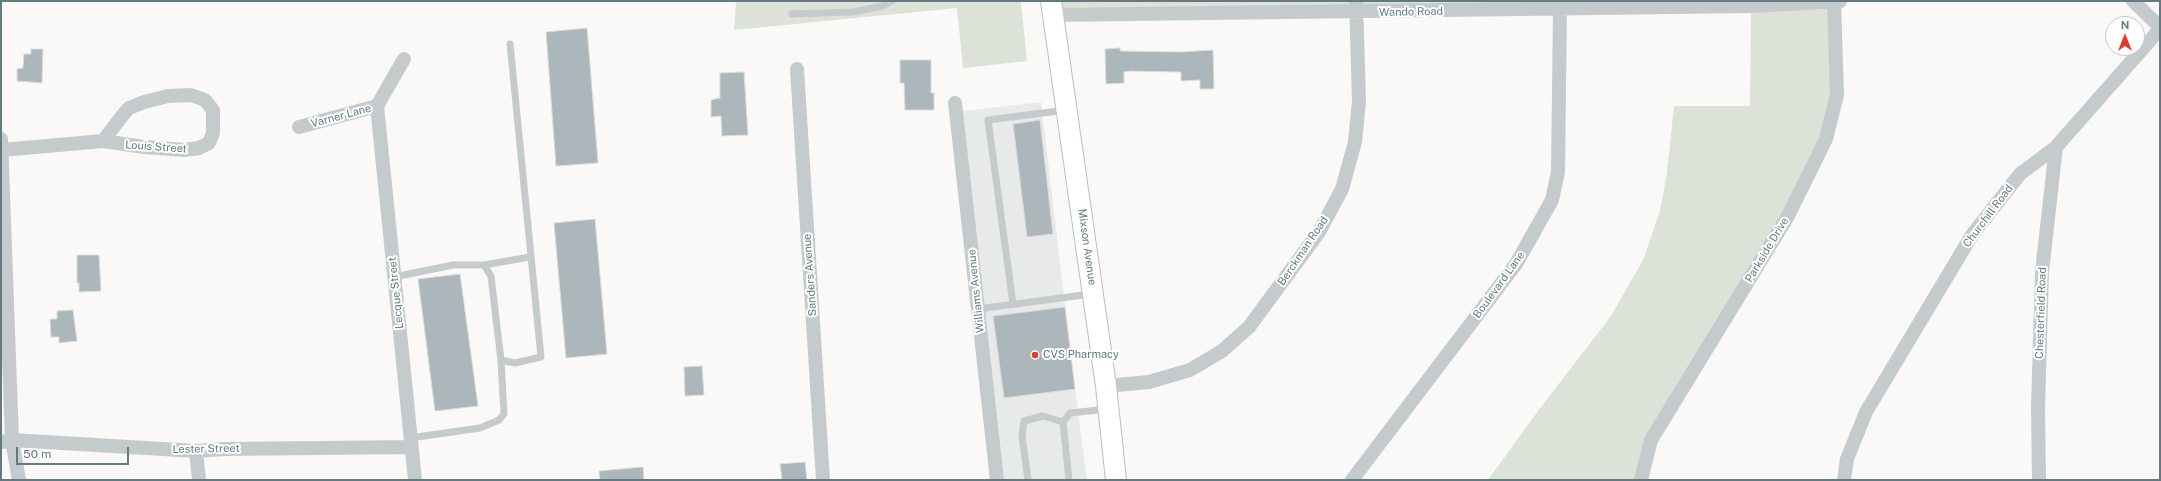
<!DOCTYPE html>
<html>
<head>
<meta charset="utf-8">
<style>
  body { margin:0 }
  #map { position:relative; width:2161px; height:481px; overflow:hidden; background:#faf9f8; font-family:"Public Sans",sans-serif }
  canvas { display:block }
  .frame { position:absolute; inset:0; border:2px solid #647a83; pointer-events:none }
  .north { position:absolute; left:2105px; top:16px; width:40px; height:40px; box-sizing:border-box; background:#fff; border:1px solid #c1cacd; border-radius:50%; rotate:0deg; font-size:11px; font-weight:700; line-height:16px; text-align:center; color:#647a83 }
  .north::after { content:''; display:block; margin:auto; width:14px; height:18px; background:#e6372b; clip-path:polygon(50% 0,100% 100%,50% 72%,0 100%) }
  .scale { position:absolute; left:16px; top:447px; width:113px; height:18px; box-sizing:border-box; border:2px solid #647a83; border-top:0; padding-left:5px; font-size:12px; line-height:14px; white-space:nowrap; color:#647a83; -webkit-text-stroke:3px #fff; paint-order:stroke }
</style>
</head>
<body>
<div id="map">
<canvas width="2161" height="481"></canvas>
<div class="frame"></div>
<div class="north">N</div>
<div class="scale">50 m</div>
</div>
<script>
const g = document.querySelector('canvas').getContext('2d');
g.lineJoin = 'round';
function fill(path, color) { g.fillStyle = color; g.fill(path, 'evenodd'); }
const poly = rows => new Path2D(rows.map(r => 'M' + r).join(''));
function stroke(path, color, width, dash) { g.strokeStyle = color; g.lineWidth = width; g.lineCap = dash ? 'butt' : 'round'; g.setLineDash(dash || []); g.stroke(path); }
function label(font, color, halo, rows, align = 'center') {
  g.font = font + ' "Public Sans",sans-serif'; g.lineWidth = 4; g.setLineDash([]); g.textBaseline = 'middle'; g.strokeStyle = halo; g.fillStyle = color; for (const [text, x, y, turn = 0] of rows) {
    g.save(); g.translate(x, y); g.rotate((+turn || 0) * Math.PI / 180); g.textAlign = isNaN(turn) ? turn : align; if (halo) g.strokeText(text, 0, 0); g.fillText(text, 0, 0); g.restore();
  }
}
fill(poly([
  [1041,102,1075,389,1087,480,997,480,956,112]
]), '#e8e9e9');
fill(poly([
  [736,1,1029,1,1021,2,1027,61,963,68,957,8,734,30],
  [1056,1,1624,1,1054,15],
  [1834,2,1837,95,1826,139,1651,440,1641,480,1488,480,1538,411,1611,316,1643,260,1660,211,1667,172,1674,106,1750,106,1751,6]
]), '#dde2d8');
const building = poly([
  [587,28,598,163,556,166,546,32,587,28],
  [1120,48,1120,51,1180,52,1213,50,1214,89,1200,89,1200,80,1181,81,1181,72,1130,71,1124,72,1124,83,1106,84,1105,49,1120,48],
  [31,49,43,49,42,83,17,81,17,69,23,68,24,54,31,54,31,49],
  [900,60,931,60,931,93,934,93,934,110,905,110,904,83,900,83,900,60],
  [744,72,748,135,722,136,721,116,711,117,711,100,720,98,720,73,744,72],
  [1040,120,1053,234,1027,237,1013,124,1040,120],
  [595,219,607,354,566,358,554,223,595,219],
  [77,255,99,255,101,291,79,292,79,283,77,283,77,255],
  [460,274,478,406,435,411,418,279,460,274],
  [1065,307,1075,389,1004,398,993,316,1065,307],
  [73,310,77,341,59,343,59,337,51,337,50,319,57,319,57,311,73,310],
  [702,366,704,395,685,396,684,367,702,366],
  [805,462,807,480,782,480,780,464,805,462],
  [643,467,644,480,600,480,599,471,643,467]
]);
fill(building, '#acb7bb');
stroke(building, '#dcdbda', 1);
const secondary = poly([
  [1051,1,1106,386,1116,480]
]);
stroke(secondary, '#b8bfc2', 22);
stroke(poly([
  [792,14,853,12,883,6,892,1],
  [484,265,530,257],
  [394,277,453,265,484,265,491,276,501,360,515,363,541,357,510,44],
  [1013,304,988,120,1066,110],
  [978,309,1091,294],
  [410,438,480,428,499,420,504,414,501,360],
  [1028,480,1022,436,1024,421,1043,416,1063,422],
  [1069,480,1063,422,1070,413,1108,409]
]), '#c5cbcd', 7);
stroke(poly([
  [2133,1,2160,27],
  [1054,15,1751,6,1840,1],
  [797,69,823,480],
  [955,103,997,480],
  [377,106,415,480],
  [299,127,377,106,404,59],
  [1,139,12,440,19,480],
  [2,150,103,141,144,147,185,150,199,148,209,143,213,133,213,110,205,100,191,95,168,96,144,102,129,108,122,116,103,141],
  [1106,386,1149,382,1190,370,1222,351,1249,327,1319,232,1342,189,1355,142,1359,101,1356,1],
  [1,442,12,440,196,451,225,449,411,447],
  [196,451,199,480],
  [1352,480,1516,264,1552,200,1558,172,1560,9],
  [1641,480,1651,440,1788,216,1826,139,1837,95,1834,1],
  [1844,480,1847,459,1866,412,1972,235,2020,174,2056,147,2160,29],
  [2039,480,2038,407,2042,272,2056,147]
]), '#c5cbcd', 14);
stroke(secondary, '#fff', 20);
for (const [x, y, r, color] of [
  [1035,355,4,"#e6372b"]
]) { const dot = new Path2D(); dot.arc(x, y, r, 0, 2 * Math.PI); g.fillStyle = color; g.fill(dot); stroke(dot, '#fff', 1.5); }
label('11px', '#647a83', '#fff', [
  ["Wando Road",1411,12,-1],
  ["Varner Lane",341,116,-15],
  ["Louis Street",156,147,4],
  ["Churchill Road",1988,216,-53],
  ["Mixson Avenue",1087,247,82],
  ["Parkside Drive",1767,250,-59],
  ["Berckman Road",1303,251,-56],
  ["Sanders Avenue",810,275,-94],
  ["Boulevard Lane",1499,285,-54],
  ["Williams Avenue",976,291,-96],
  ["Lecque Street",396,293,-96],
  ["Chesterfield Road",2041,313,-88],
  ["Lester Street",206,449,-1]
]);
label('11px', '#647a83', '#fff', [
  ["CVS Pharmacy",1043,355]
], 'left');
</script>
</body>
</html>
